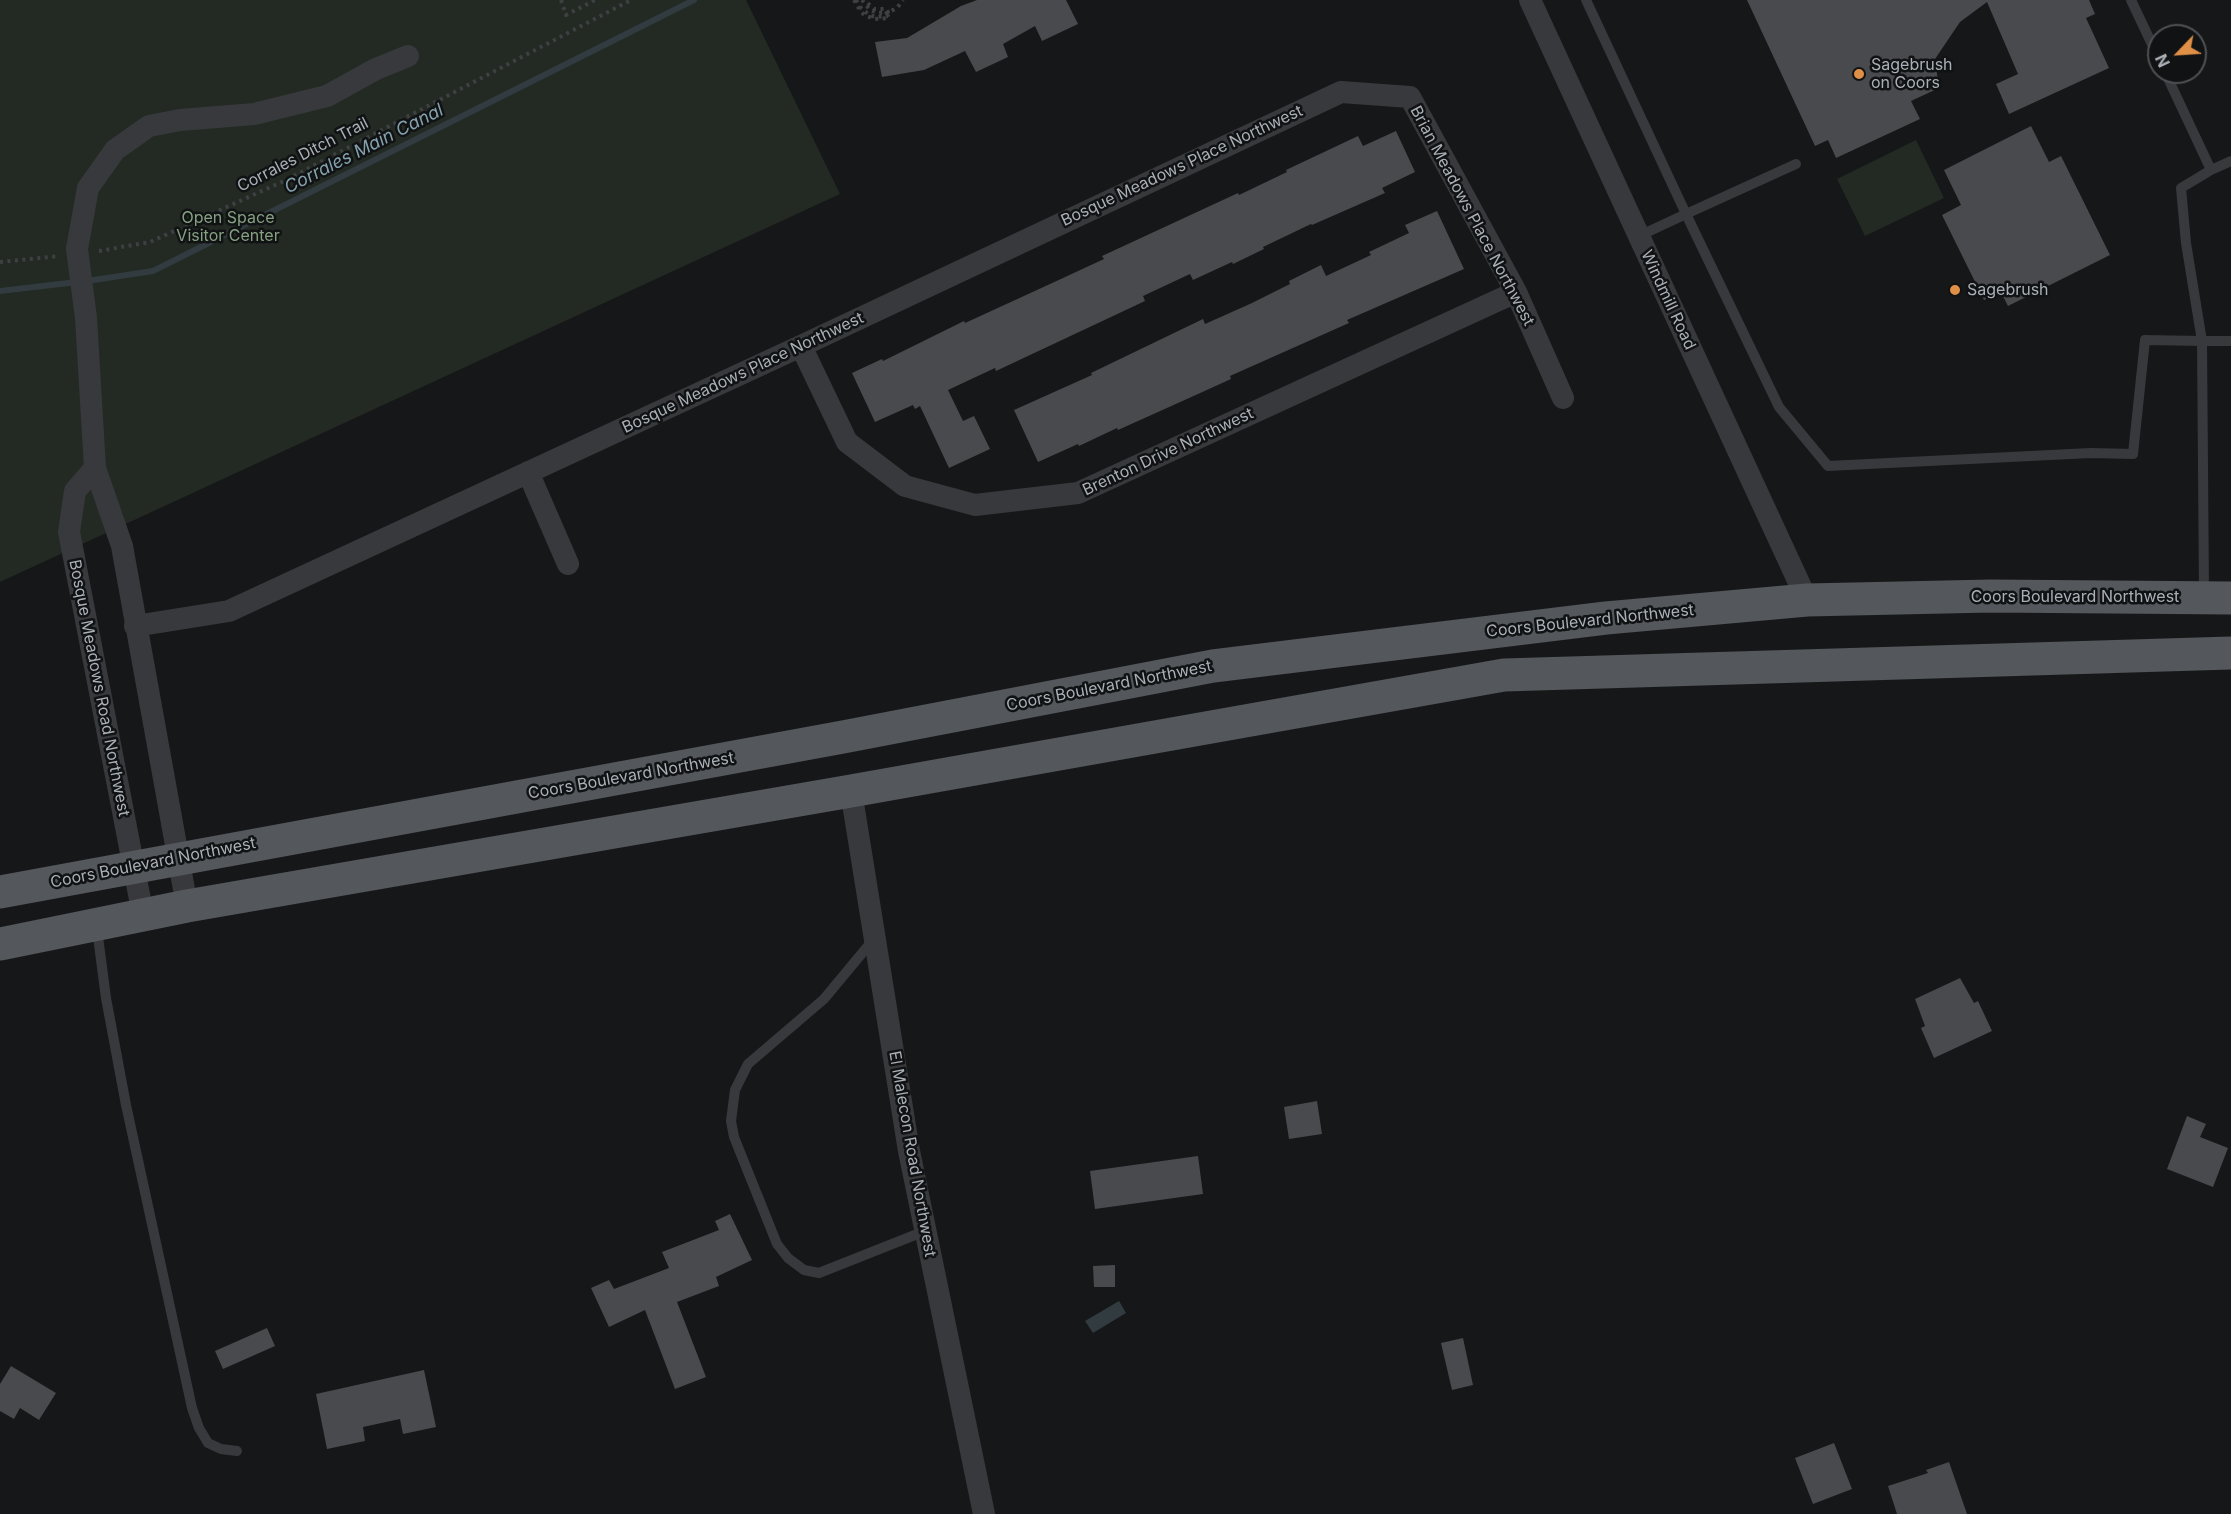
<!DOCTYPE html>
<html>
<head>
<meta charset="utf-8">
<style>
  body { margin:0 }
  #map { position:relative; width:2231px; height:1514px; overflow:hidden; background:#161718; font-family:Inter,sans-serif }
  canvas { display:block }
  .north { position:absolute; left:2147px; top:24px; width:60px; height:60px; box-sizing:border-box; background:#111213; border:2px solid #4e5155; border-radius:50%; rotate:245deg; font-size:16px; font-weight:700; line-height:24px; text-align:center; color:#aab0b7 }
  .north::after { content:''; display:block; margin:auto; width:21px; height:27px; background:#e09046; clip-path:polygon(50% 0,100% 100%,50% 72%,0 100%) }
</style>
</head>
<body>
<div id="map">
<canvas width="2231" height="1514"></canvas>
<div class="north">N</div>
</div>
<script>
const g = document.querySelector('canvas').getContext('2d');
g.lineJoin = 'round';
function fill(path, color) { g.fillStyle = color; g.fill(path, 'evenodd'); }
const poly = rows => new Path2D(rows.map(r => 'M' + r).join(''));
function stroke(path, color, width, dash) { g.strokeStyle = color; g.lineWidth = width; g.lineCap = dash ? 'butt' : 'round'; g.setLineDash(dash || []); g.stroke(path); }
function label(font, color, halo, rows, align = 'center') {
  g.font = font + ' Inter,sans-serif'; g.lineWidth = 5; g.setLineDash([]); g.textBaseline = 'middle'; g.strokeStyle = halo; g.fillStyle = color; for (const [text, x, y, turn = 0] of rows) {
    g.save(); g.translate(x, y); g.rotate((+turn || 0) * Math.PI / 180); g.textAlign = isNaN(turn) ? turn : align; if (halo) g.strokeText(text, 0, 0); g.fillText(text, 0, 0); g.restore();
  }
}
fill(poly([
  [0,0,746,0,840,194,0,582],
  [1916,140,1944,198,1865,236,1837,179]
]), '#232a23');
fill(poly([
  [1119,1301,1126,1313,1093,1333,1085,1321]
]), '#313b40');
stroke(poly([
  [87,281,153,271,694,0],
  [0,291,77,282]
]), '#313b40', 6);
fill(poly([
  [977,0,1066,0,1078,24,1042,41,1035,26,1003,44,1008,57,976,72,965,51,924,70,882,77,875,42,907,38,961,6],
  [1747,0,2089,0,2095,14,2086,18,2109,68,2009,114,1996,84,2018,74,1987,2,1960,22,1935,59,1939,88,1911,101,1920,119,1836,158,1828,140,1815,146],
  [2031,126,2049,162,2061,156,2110,255,2008,306,2001,292,1984,300,1942,215,1961,205,1944,170],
  [1396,131,1415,172,1382,188,1385,193,1312,225,1311,224,1263,247,1264,249,1233,264,1232,262,1193,280,1190,274,1143,296,1145,301,996,371,995,368,948,390,963,421,974,416,990,449,949,468,920,406,915,409,913,405,875,422,852,373,882,359,883,361,964,321,965,323,1050,284,1104,259,1102,256,1238,193,1239,195,1287,172,1286,170,1358,136,1363,146],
  [1437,211,1464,269,1347,320,1349,323,1230,376,1231,379,1198,394,1118,430,1117,428,1079,446,1078,444,1038,462,1014,410,1092,375,1091,373,1203,319,1205,324,1252,303,1290,284,1289,281,1321,265,1326,276,1371,255,1369,252,1409,233,1405,225],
  [1960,978,1974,1003,1978,1001,1992,1031,1934,1058,1921,1028,1925,1026,1915,999],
  [1317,1101,1322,1134,1289,1139,1284,1107],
  [2187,1116,2206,1124,2200,1137,2228,1148,2213,1187,2167,1169],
  [1198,1156,1203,1194,1095,1209,1090,1171],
  [730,1214,752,1260,716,1277,719,1286,677,1302,706,1377,675,1389,645,1310,609,1327,591,1288,609,1280,614,1289,669,1268,662,1252,719,1230,715,1221],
  [1115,1265,1115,1287,1094,1287,1093,1266],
  [267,1328,275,1346,223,1369,215,1351],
  [1463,1338,1473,1385,1452,1390,1441,1343],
  [11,1366,56,1393,39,1420,20,1408,14,1419,0,1411,0,1384],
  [424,1370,436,1427,403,1434,400,1419,363,1427,365,1441,327,1449,316,1394],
  [1834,1443,1852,1489,1813,1504,1795,1458],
  [1949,1462,1967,1514,1897,1514,1888,1486,1928,1473,1926,1470]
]), '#484a4d');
stroke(poly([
  [561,0,566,15,595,0],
  [854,0,861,12,866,16,875,19,889,18,888,16,876,17,869,15,861,8,856,0],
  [862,0,870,10,878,13,888,12,886,9,874,9,864,0],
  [885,14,897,8,903,0],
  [99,251,150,242,286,180,631,0],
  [0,262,59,256]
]), '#3e4043', 4, [3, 4.5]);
stroke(poly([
  [1586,0,1686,214,1639,236],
  [2131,0,2159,59],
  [2165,72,2211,170,2231,161],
  [1796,164,1686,214,1779,407,1828,466,2091,453,2133,454,2145,340,2202,341,2204,594],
  [2211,170,2181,188,2186,243,2202,341,2231,341],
  [97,929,106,998,126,1105,192,1408,199,1428,208,1443,221,1449,237,1451],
  [873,940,824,999,748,1064,735,1090,731,1121,734,1137,777,1244,788,1258,804,1270,819,1273,925,1231]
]), '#38393c', 10);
stroke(poly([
  [1530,0,1807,600],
  [77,249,88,188,115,150,149,126,180,120,254,114,327,96,376,69,408,56],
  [86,318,95,468,122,546,187,906],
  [801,346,847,442,905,486,975,505,1078,493,1516,292],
  [95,468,75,491,69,532,143,915],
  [528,472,568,564],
  [135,626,229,611,801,346,1341,92,1410,97,1516,292,1563,398],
  [851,791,909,1151,984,1514]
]), '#38393c', 22);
stroke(poly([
  [0,892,843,737,1213,666,1606,618,1807,600,1991,596,2231,598],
  [0,944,187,906,851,791,1504,675,2231,653]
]), '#54575b', 33);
stroke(poly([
  [77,249,86,318]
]), '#38393c', 22);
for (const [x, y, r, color] of [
  [1859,74,6,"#e09046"],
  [1955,290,6,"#e09046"]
]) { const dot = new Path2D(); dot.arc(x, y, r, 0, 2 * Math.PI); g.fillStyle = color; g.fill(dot); stroke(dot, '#111213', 2); }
label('16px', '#aab0b7', '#111213', [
  ["Sagebrush",1871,65],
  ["on Coors",1871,83],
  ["Sagebrush",1967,290]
], 'left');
label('16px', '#aab0b7', '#111213', [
  ["Corrales Ditch Trail",303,155,-27],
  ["Bosque Meadows Place Northwest",1182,166,-25],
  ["Brian Meadows Place Northwest",1472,216,62],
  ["Windmill Road",1668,300,65],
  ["Bosque Meadows Place Northwest",743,373,-25],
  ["Brenton Drive Northwest",1168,452,-25],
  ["Coors Boulevard Northwest",2075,597],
  ["Coors Boulevard Northwest",1590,621,-6],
  ["Coors Boulevard Northwest",1109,686,-11],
  ["Bosque Meadows Road Northwest",99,688,79],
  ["Coors Boulevard Northwest",631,776,-10],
  ["Coors Boulevard Northwest",153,863,-11],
  ["El Malecon Road Northwest",912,1154,80]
]);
label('16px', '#86a082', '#111213', [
  ["Open Space",228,218],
  ["Visitor Center",228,236]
]);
label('italic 18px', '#84a2ae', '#111213', [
  ["Corrales Main Canal",364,149,-27]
]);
</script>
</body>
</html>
